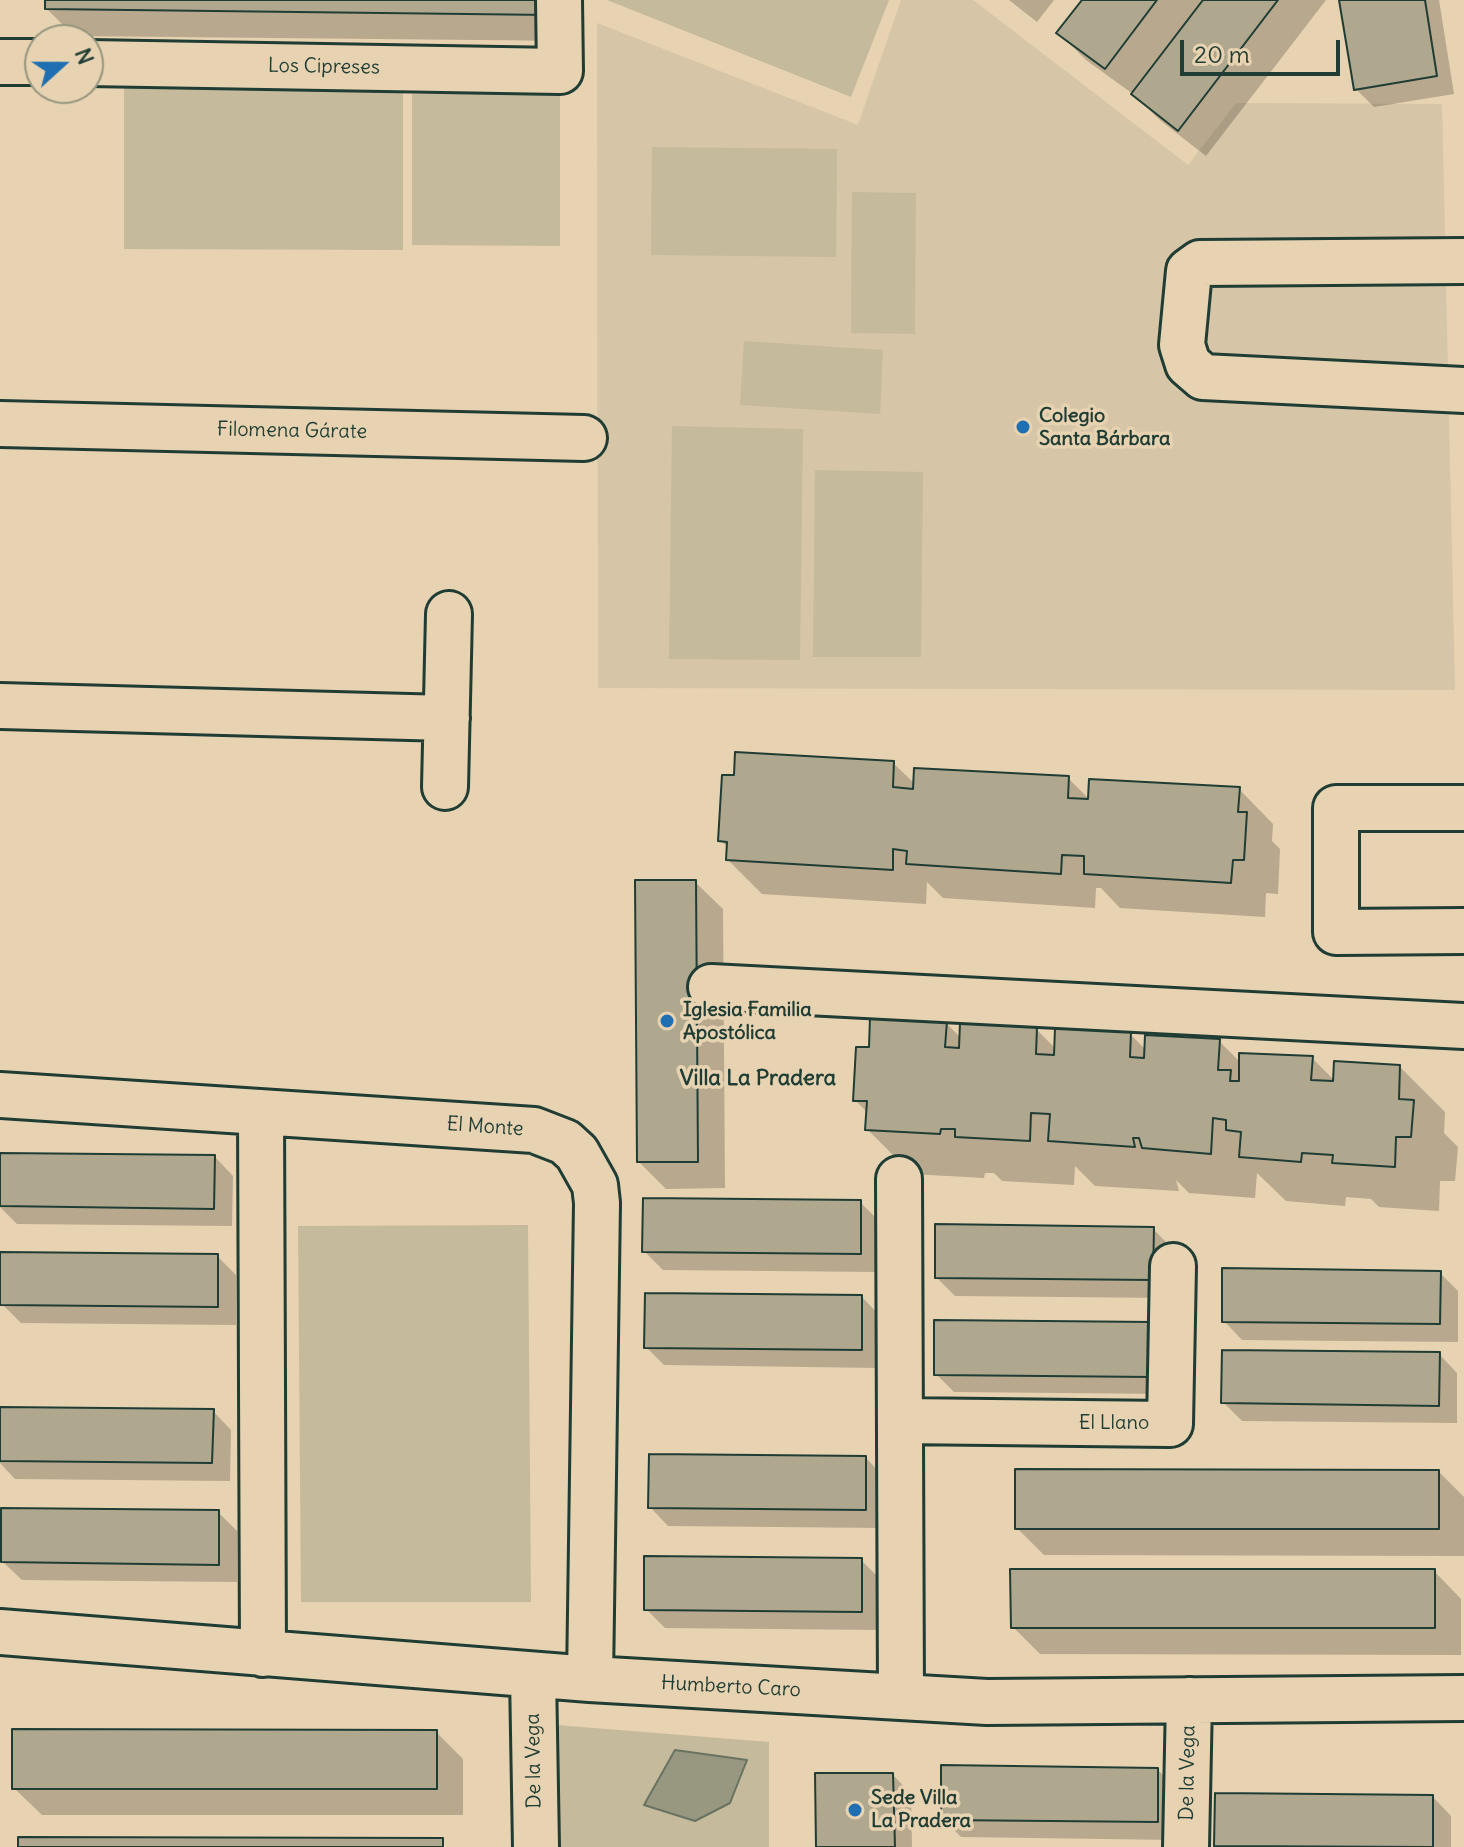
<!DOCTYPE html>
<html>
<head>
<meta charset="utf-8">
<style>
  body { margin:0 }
  #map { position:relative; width:1464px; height:1847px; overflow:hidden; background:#e7d2b1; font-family:Delius,sans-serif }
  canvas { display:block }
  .north { position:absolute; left:24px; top:24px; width:80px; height:80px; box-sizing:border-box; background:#e7d2b1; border:2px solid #97967f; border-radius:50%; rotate:69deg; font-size:22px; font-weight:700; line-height:32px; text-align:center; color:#1f3d34 }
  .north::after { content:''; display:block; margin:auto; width:28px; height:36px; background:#1f6fb2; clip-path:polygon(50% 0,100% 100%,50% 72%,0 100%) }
  .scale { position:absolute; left:1180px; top:40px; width:160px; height:36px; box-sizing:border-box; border:4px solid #1f3d34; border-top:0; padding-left:10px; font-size:24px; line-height:28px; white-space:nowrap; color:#1f3d34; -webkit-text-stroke:6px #e7d2b1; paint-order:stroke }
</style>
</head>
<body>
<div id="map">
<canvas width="1464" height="1847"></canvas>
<div class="north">N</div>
<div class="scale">20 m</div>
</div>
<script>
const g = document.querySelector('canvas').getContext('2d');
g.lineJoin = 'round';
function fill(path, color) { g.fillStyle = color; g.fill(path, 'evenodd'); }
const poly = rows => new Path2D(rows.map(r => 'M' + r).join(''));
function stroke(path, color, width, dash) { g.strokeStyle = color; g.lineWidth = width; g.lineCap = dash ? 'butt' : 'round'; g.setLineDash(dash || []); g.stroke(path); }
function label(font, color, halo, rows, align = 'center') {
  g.font = font + ' Delius,sans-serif'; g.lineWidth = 7; g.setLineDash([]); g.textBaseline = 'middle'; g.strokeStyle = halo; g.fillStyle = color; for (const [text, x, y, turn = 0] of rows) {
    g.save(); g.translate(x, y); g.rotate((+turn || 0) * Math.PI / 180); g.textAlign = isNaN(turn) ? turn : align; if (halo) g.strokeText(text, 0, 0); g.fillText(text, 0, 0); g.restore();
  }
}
fill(poly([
  [901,0,973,0,1188,165,1236,103,1442,104,1455,690,598,688,597,23,858,125]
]), '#d6c5a6');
fill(poly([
  [607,0,889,0,851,97],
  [124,88,403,89,403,250,124,249],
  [412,94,560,94,560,246,412,245],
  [652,147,837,149,836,257,651,255],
  [852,192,916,193,915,334,851,333],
  [744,341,883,350,880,414,740,405],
  [672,426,803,429,800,660,669,659],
  [815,470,923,472,921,657,813,657],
  [528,1225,531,1602,301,1602,298,1226],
  [556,1725,769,1742,769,1847,559,1847]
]), '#c6ba9c');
const water = poly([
  [675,1750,747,1760,730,1803,695,1821,644,1805,675,1750]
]);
fill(water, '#989780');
stroke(water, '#687362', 2);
fill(poly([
  [47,0,577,0,577,41,74,36,47,9],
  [1009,0,1054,0,1037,22],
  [1084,0,1326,0,1206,156,1161,121,1133,94,1086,60,1059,33],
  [1341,0,1439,0,1454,94,1374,107,1356,89],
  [893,763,915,784,1068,778,1090,800,1239,789,1273,824,1272,841,1280,849,1278,894,1266,893,1265,917,1120,908,1101,888,1096,888,1095,908,943,898,927,882,926,904,762,894,728,860,729,848,720,840],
  [695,882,723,909,725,1188,666,1189,639,1162],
  [946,1023,961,1038,1036,1029,1056,1049,1130,1034,1146,1050,1219,1041,1241,1063,1312,1058,1335,1081,1400,1067,1445,1112,1444,1133,1458,1147,1455,1181,1440,1181,1439,1211,1379,1207,1371,1199,1346,1197,1345,1206,1286,1201,1257,1173,1255,1198,1189,1193,1176,1180,1179,1191,1095,1186,1075,1166,1074,1185,1002,1181,994,1173,985,1173,984,1178,912,1174,867,1129,868,1113,855,1100,871,1049],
  [0,1155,215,1157,233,1176,232,1226,17,1224,0,1207],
  [860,1202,879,1221,879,1272,663,1270,644,1251],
  [1153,1229,1171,1247,1171,1298,955,1296,936,1277],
  [217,1256,236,1275,236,1325,21,1323,2,1304],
  [1440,1273,1458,1291,1458,1342,1242,1340,1224,1321],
  [862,1297,880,1316,879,1368,664,1365,646,1347],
  [1152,1324,1170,1394,954,1392,936,1374],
  [1439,1354,1457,1373,1457,1423,1242,1421,1223,1402],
  [0,1409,213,1411,231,1430,230,1481,15,1479,0,1463],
  [866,1458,884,1477,884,1528,668,1526,650,1507],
  [1439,1472,1464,1497,1464,1556,1044,1555,1017,1528],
  [218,1512,237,1531,237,1582,22,1580,3,1562],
  [861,1560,880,1579,880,1630,665,1628,646,1609],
  [1434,1571,1461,1599,1461,1655,1040,1654,1013,1627],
  [436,1732,463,1759,463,1815,42,1815,14,1788],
  [1158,1770,1176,1788,1176,1840,961,1837,943,1819],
  [893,1775,911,1794,912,1847,818,1847],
  [1433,1797,1451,1816,1451,1847,1216,1846]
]), '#0003');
const building = poly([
  [45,0,550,0,550,15,45,9,45,0],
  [1082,0,1157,0,1105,69,1056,33,1082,0],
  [1203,0,1278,0,1178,131,1131,94,1203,0],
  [1339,0,1425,0,1437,76,1354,90,1339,0],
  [735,752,894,761,893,787,913,789,914,768,1069,776,1068,798,1088,799,1089,779,1240,787,1238,812,1247,812,1244,860,1233,860,1231,883,1084,874,1084,856,1062,855,1061,874,906,864,907,851,893,849,893,870,726,860,727,842,718,841,722,775,734,775,735,752],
  [635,880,696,880,698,1162,637,1162,635,880],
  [870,1017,947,1021,945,1047,959,1048,960,1023,1037,1027,1036,1054,1054,1055,1055,1028,1131,1032,1130,1057,1144,1058,1145,1035,1220,1039,1218,1070,1231,1070,1230,1081,1239,1081,1239,1053,1313,1056,1311,1080,1333,1081,1334,1061,1400,1065,1399,1099,1414,1100,1411,1137,1396,1137,1395,1167,1332,1163,1333,1155,1302,1153,1301,1162,1239,1157,1241,1132,1226,1130,1226,1120,1213,1118,1211,1154,1142,1148,1139,1138,1133,1138,1135,1147,1048,1141,1050,1114,1031,1113,1030,1141,955,1137,955,1129,941,1129,940,1134,865,1130,867,1101,853,1101,856,1047,869,1047,870,1017],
  [0,1153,215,1155,214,1209,0,1206,0,1153],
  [643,1198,861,1200,861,1254,642,1252,643,1198],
  [935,1224,1154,1227,1153,1280,935,1278,935,1224],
  [0,1252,218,1254,218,1307,0,1305,0,1252],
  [1222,1268,1441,1271,1440,1324,1222,1322,1222,1268],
  [645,1293,862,1295,862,1350,644,1348,645,1293],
  [934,1320,1152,1322,1152,1377,934,1375,934,1320],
  [1222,1350,1440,1352,1439,1406,1221,1403,1222,1350],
  [0,1407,214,1409,212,1463,0,1461,0,1407],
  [649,1454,866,1456,866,1510,648,1508,649,1454],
  [1015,1469,1439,1470,1439,1529,1015,1529,1015,1469],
  [1,1508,219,1510,219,1565,1,1562,1,1508],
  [644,1556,862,1558,862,1612,644,1610,644,1556],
  [1010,1569,1435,1569,1435,1628,1011,1628,1010,1569],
  [12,1729,437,1730,437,1789,12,1789,12,1729],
  [941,1765,1158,1768,1158,1822,941,1820,941,1765],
  [815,1773,893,1773,895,1847,816,1847,815,1773],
  [1215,1793,1433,1795,1433,1847,1214,1846,1215,1793],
  [18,1837,443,1838,443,1847,18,1847,18,1837]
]);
fill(building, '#b0a88e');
stroke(building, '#1f3d34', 2);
const minor = poly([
  [0,62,40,62],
  [88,63,560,71,559,0],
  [1464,261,1200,263,1189,271,1182,345,1188,364,1203,377,1464,390],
  [0,424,584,438],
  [0,706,447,718],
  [445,787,449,614],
  [1464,808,1336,808,1336,932,1464,931],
  [711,987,1464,1026],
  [0,1095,534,1130,565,1142,577,1153,595,1185,597,1203,590,1679],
  [261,1112,263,1654],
  [899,1179,901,1697],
  [900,1421,1170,1424,1173,1266],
  [0,1632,590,1679,987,1702,1464,1698],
  [533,1675,536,1847],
  [1186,1847,1189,1700]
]);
stroke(minor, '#1f3d34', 50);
stroke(minor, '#e7d2b1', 44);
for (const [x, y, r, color] of [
  [1023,427,8,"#1f6fb2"],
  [667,1021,8,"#1f6fb2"],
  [855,1810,8,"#1f6fb2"]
]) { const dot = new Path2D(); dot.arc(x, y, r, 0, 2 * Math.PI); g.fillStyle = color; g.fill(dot); stroke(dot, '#e7d2b1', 3); }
label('20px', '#1f3d34', '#e7d2b1', [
  ["Los Cipreses",324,67,1],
  ["Filomena Gárate",292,431,1],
  ["El Monte",485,1127,4],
  ["El Llano",1114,1423],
  ["Humberto Caro",731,1687,3],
  ["De la Vega",534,1761,-91],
  ["De la Vega",1188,1773,-89]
]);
label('bold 20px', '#1f3d34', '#e7d2b1', [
  ["Colegio",1039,416],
  ["Santa Bárbara",1039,439],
  ["Iglesia Familia",683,1010],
  ["Apostólica",683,1033],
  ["Sede Villa",871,1798],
  ["La Pradera",871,1821]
], 'left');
label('bold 22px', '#1f3d34', '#e7d2b1', [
  ["Villa La Pradera",758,1079]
]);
</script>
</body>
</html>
